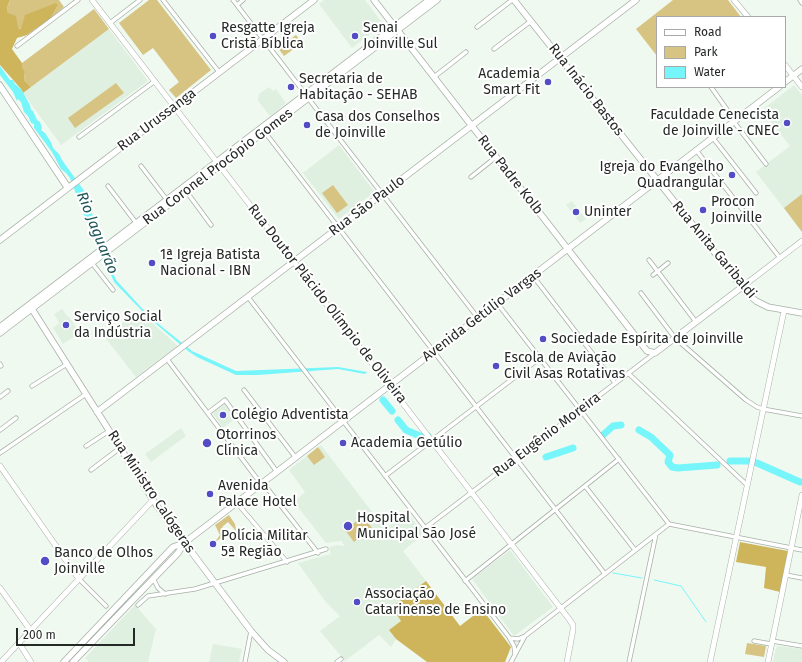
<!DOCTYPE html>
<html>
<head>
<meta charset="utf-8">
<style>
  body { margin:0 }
  #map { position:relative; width:802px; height:662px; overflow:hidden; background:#f0f9f0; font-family:"Fira Sans",sans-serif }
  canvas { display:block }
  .legend { position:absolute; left:656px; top:16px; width:130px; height:72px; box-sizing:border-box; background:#fff; border:1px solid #a8a9a8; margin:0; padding:5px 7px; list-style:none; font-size:12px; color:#252926 }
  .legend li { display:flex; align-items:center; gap:8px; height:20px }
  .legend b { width:20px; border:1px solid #a8a9a8 }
  .scale { position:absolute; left:16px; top:628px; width:119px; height:18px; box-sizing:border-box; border:2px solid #252926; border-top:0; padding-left:5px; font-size:12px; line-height:14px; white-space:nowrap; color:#252926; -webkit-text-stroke:3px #fff; paint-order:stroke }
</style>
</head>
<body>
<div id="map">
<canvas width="802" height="662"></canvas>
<ul class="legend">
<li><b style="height:5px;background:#fff"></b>Road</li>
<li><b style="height:11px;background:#d7c382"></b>Park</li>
<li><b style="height:11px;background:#76f5fb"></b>Water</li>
</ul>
<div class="scale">200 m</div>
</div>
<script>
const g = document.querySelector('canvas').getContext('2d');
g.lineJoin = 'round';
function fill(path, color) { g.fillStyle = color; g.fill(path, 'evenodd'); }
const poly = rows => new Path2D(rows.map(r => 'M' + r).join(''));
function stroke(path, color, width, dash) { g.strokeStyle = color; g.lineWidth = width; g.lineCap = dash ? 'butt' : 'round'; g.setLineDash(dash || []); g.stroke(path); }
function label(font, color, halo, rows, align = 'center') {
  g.font = font + ' "Fira Sans",sans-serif'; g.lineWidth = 4; g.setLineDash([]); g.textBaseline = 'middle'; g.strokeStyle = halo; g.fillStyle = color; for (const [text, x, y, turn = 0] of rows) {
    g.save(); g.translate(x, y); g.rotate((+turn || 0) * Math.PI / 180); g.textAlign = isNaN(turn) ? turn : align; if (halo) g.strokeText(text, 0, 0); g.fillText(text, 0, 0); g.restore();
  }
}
fill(poly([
  [324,0,365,0,383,24,352,48,319,4],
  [109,29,148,81,61,145,23,93],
  [794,85,802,95,802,232,756,172,790,146,762,110],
  [269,87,273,91,276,89,286,103,270,116,258,101,259,94],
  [339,145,374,191,373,193,339,219,338,218,303,173],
  [572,201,586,219,580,223,566,205],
  [62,309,68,317,69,317,80,333,63,344,53,328,59,323,54,314],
  [140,312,178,346,136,377,103,335],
  [224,403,235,419,223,428,212,412],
  [181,428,186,436,151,462,145,454],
  [321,445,385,529,407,512,424,534,403,551,426,581,392,607,402,621,389,630,396,639,391,647,379,635,345,661,320,631,340,616,325,601,298,563,331,554,329,547,338,545,345,546,341,541,326,543,294,502,305,492,289,470],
  [510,550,553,607,514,636,472,579],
  [135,605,156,629,148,662,89,662,85,658],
  [213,644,242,649,239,662,209,662],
  [778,646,802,649,802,662,773,662,776,648]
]), '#dfefe0');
fill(poly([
  [9,0,59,0,64,7,51,18,58,5,21,29,18,28,8,13,7,7,10,2],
  [149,0,157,0,211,70,176,98,169,90,179,82,153,48,143,55,119,23],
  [673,0,728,0,741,17,657,17,657,56,636,29],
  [94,9,109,29,31,87,24,80,25,71,22,67,22,63],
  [296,35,302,43,284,56,278,48],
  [116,83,124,93,75,128,68,118],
  [333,185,348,205,337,213,322,193],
  [802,194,802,232,784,208],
  [318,447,325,457,314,465,307,456],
  [229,515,235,524,236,531,228,522,222,527,223,528,220,531,224,536,215,542,220,535,215,525],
  [363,516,372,528,354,542,345,530],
  [747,643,766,646,764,657,745,654]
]), '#d7c382');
fill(poly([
  [0,0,9,0,10,1,7,7,8,13,16,16,18,28,21,29,25,15,56,3,58,5,51,18,27,35,17,38,12,49,22,63,22,67,25,71,24,80,31,87,23,93,21,89,0,65],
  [740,542,788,551,780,592,764,588,766,567,736,562],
  [426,581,460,626,482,609,511,647,505,662,427,662,396,639,389,630,401,621,392,607]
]), '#ceb55c');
fill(poly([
  [0,66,10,80,13,80,15,84,21,89,30,105,31,110,33,111,37,120,40,122,42,128,41,130,45,133,51,142,53,148,59,154,62,160,85,192,96,225,97,234,116,280,150,317,192,351,236,371,338,367,367,372,365,374,338,369,258,375,236,375,197,357,188,351,149,318,114,282,98,244,94,241,70,178,66,173,61,169,52,152,34,128,34,124,31,123,28,116,24,112,21,102,18,99,17,101,13,92,0,75]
]), '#76f5fb');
stroke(poly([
  [613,573,642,578],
  [654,580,681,586,706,622]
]), '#76f5fb', 1);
stroke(poly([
  [383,400,392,411],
  [398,420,406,430,420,436,428,436],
  [639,430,651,437,670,455,668,462,672,467,678,468,717,465],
  [603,435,613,426,621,425],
  [546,457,573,448],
  [730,461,749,461],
  [757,463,800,482]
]), '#76f5fb', 7);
const street = poly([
  [163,0,219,72],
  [233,0,306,95],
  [800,0,802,3],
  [237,5,243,0],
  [110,23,140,0],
  [477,27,512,0],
  [17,46,78,0],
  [494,49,531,21],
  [434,77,466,52],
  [0,84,69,187],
  [711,87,735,121],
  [0,88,67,189],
  [308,98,478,318],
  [734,122,766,164],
  [264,131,605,574],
  [79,137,155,81],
  [713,138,756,193],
  [696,150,780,258],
  [141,166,167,200],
  [471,177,496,157],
  [108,186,137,224],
  [186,191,211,225],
  [649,260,696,322],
  [92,263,113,290],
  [653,275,668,263],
  [533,276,615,383],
  [641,293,675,338,746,400,757,407,763,409,802,416],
  [248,297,509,637,514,646,515,654],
  [497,303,669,524],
  [167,359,261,484],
  [0,364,1,366],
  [628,373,747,485],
  [32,386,67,364],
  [244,390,296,458],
  [0,397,8,391],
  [208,413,225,400,277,472],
  [0,430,16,418],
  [86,446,109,431],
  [0,453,86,394],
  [91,470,120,448],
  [385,476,540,358],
  [263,483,318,553],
  [585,486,635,550],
  [237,503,287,562],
  [669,524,802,550],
  [425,528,655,353],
  [786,575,802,578],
  [153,578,158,588,165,594],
  [79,579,106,606],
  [465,581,619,459],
  [138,605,148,596,195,589,326,549],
  [510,638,518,639,525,636,669,524],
  [754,641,771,644],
  [772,641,802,646],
  [245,662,251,631],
  [337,662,341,659],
  [511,662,525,636],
  [629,662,656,534]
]);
const secondary = poly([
  [92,0,569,619,573,625,573,630,567,662],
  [734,0,748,17],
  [785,65,802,87],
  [742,287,802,241],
  [0,466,79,579],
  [0,588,31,631],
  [19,643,31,662],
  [1,662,153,500],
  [710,662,784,311],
  [768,662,802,495]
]);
const primary = poly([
  [374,0,647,351,655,353,742,287],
  [514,0,747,293,756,301,768,307,802,313],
  [785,82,802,69],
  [0,240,314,0],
  [32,309,157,506,251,631,268,650,284,662],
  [0,327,429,0],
  [0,333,437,0],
  [97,412,636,0],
  [64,662,173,547,184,543],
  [73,662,178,553,184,543,779,87]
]);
stroke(street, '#a7b0a7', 5);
stroke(secondary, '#a7b0a7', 6);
stroke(primary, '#a7b0a7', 7);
stroke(street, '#fff', 3.5);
stroke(secondary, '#fff', 5);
stroke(primary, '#fff', 5.5);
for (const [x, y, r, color] of [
  [213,36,4,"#524dc4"],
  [355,36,4,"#524dc4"],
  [548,82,4,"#524dc4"],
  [291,87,4,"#524dc4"],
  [787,123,4,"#524dc4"],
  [307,125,4,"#524dc4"],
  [732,175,4,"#524dc4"],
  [703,210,4,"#524dc4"],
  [576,212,4,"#524dc4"],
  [152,263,4,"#524dc4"],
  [66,325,4,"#524dc4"],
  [543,339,4,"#524dc4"],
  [496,366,4,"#524dc4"],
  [223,415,4,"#524dc4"],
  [207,443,5,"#524dc4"],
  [343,443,4,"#524dc4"],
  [210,494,4,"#524dc4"],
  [348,526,5,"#524dc4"],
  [213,544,4,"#524dc4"],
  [45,561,5,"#524dc4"],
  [357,602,4,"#524dc4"]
]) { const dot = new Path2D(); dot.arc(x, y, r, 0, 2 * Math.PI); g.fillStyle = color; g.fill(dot); stroke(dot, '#fff', 1.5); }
label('14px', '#252926', '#fff', [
  ["Resgatte Igreja",221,28],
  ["Cristã Bíblica",221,44],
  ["Senai",363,28],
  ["Joinville Sul",363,44],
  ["Academia",540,74,"right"],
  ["Smart Fit",540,90,"right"],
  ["Secretaria de",299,79],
  ["Habitação - SEHAB",299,95],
  ["Faculdade Cenecista",779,115,"right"],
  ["de Joinville - CNEC",779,131,"right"],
  ["Casa dos Conselhos",315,117],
  ["de Joinville",315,133],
  ["Igreja do Evangelho",724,167,"right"],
  ["Quadrangular",724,183,"right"],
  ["Procon",711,202],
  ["Joinville",711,218],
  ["Uninter",584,212],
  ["1ª Igreja Batista",160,255],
  ["Nacional - IBN",160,271],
  ["Serviço Social",74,317],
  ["da Indústria",74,333],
  ["Sociedade Espírita de Joinville",551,339],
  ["Escola de Aviação",504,358],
  ["Civil Asas Rotativas",504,374],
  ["Colégio Adventista",231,415],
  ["Otorrinos",216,435],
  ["Clínica",216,451],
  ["Academia Getúlio",351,443],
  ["Avenida",218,486],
  ["Palace Hotel",218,502],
  ["Hospital",357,518],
  ["Municipal São José",357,534],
  ["Polícia Militar",221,536],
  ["5ª Região",221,552],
  ["Banco de Olhos",54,553],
  ["Joinville",54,569],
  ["Associação",365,594],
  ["Catarinense de Ensino",365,610]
], 'left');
label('14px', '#252926', '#fff', [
  ["Rua Inácio Bastos",586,90,52],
  ["Rua Urussanga",157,120,-37],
  ["Rua Coronel Procópio Gomes",218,167,-37],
  ["Rua Padre Kolb",510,175,52],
  ["Rua São Paulo",367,206,-37],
  ["Rua Anita Garibaldi",714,250,50],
  ["Rua Doutor Plácido Olímpio de Oliveira",327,304,52],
  ["Avenida Getúlio Vargas",482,315,-37],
  ["Rua Eugênio Moreira",547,435,-37],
  ["Rua Ministro Calógeras",151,492,56]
]);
label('italic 15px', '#1e5658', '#fff', [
  ["Rio Jaguarão",97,233,68]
]);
</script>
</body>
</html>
